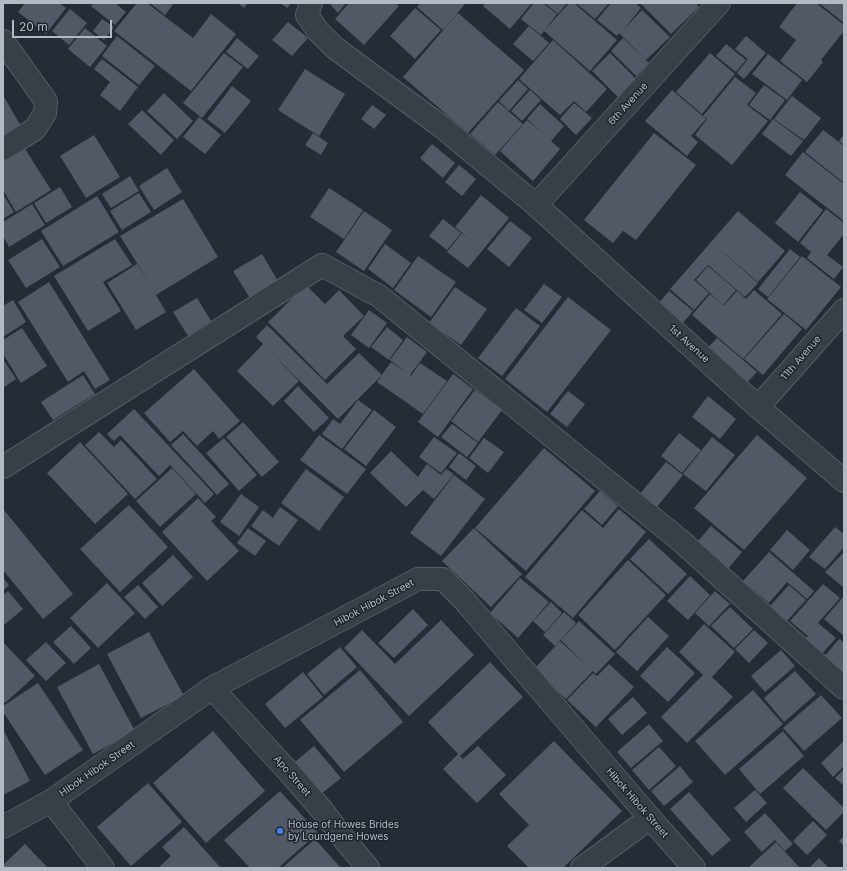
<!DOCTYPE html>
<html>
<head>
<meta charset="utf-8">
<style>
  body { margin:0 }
  #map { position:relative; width:847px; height:871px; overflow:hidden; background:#242d36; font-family:Inter,sans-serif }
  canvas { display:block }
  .frame { position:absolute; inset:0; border:4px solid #b2bac3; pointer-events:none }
  .scale { position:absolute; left:12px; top:20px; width:100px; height:18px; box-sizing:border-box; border:2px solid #b2bac3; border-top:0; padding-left:5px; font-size:12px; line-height:14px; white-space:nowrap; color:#b2bac3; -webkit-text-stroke:3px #1d242c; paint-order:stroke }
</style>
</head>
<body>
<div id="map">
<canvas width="847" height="871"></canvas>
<div class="frame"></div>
<div class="scale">20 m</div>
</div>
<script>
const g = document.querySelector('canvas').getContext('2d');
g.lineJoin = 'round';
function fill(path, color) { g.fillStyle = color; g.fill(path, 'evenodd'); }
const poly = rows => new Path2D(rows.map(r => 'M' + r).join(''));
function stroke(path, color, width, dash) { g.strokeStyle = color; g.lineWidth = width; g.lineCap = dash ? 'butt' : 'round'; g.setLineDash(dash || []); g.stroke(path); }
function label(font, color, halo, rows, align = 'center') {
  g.font = font + ' Inter,sans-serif'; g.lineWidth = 3; g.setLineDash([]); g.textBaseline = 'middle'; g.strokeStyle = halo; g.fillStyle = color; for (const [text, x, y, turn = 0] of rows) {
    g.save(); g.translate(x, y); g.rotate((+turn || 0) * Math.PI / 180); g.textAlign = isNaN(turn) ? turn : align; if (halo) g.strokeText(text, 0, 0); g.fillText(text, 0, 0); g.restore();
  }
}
fill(poly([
  [25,3,59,3,66,8,46,34,18,12],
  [94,3,115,3,126,12,115,25,91,6],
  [137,3,147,3,193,38,211,14,236,34,191,91,114,31],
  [150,3,174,3,165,15],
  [238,3,248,3,244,8],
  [280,3,291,3,287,8],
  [329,3,346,3,338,13],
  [349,3,396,3,399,6,364,45,335,19],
  [420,3,466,3,443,30,417,7],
  [485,3,532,3,510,29,483,6],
  [534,3,543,3,557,14,541,35,521,19],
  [545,3,567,3,558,14],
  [569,3,574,3,617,40,590,71,544,31],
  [576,3,609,3,595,19],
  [611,3,635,3,641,8,623,30,642,10,670,37,646,60,619,33,617,36,597,20],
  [640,3,696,3,699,7,671,34],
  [797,3,816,3,844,25,844,31,821,60,823,62,807,82,780,61,796,40,779,27],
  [819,3,844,3,844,23],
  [415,8,441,30,415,59,390,36],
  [70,9,87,23,69,45,52,31],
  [458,13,524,70,468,133,403,77],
  [102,19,114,27,104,40,93,31],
  [288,22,308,38,292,56,272,40],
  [529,26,549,43,533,61,513,44],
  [85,28,107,46,90,67,68,49],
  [117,36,155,66,139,85,102,56],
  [746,36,766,53,744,79,737,73,748,59,735,49],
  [237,38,259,56,248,69,226,52],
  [623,38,649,63,636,76,611,51],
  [553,40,607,89,586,112,574,101,560,115,519,79],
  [726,44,746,60,736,72,716,56],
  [224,53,243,67,202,118,183,103],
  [610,53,637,80,619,98,592,71],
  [710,53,735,74,702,114,676,92],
  [768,54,802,80,787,100,752,74],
  [102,59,138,87,120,111,100,95,110,82,94,69],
  [305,69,345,94,319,136,278,110],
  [735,77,756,93,747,105,768,121,732,165,695,135,707,119,703,116],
  [518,80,528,89,509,111,499,101],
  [764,85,785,100,770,120,749,105],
  [232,86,251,101,225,133,207,119],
  [530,90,541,100,522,121,511,111],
  [672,90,706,119,691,136,698,142,687,156,645,121],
  [164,93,193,121,177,139,147,111],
  [3,95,22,128,3,139],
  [792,96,821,118,804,140,774,119],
  [498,102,523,124,495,155,470,134],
  [574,103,592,118,576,135,560,119],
  [540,104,564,126,551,141,560,149,533,181,500,151,527,120,544,134,527,119],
  [372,105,386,115,374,129,361,119],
  [142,110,174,140,161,155,128,124],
  [199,117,221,135,205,154,183,137],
  [773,119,803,141,791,156,762,134],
  [823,130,844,146,844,183,805,152],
  [313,133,328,143,321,155,305,145],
  [654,133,696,165,636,240,623,231,613,243,584,220],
  [844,134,844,145,839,141],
  [94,135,120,177,86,198,60,156],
  [22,144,51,190,16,212,3,190,3,156],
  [432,144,455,163,443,178,420,158],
  [803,152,844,184,844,221,785,175],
  [459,165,476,179,462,196,445,182],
  [167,168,182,192,154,210,139,186],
  [130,176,139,191,111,208,102,194],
  [60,187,72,207,46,223,34,203],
  [329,188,363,210,344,239,310,217],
  [800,192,823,210,798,242,775,223],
  [139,193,151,212,122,230,110,211],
  [3,194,14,212,3,219],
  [481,195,509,218,468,268,447,252,462,233,476,244,455,227],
  [97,196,119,232,63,266,41,231],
  [183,199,218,257,156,295,166,312,136,330,107,283,137,264,153,289,120,236],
  [32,204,45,225,9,247,3,236,3,222],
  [826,209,844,223,844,234,827,255,843,267,834,279,807,258,811,252,800,243],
  [364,211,392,230,364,271,336,252],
  [738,211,785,251,758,282,711,242],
  [443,219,461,233,447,250,429,236],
  [510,221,532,238,509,267,487,249],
  [42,239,60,267,26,288,8,260],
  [115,239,132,265,103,282,121,311,88,331,54,276],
  [711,242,758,283,745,297,708,265,694,280,685,272],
  [385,244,411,263,393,288,368,269],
  [790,249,800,257,768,297,758,289],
  [262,254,278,281,250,298,233,271],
  [418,256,456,282,431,317,394,290],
  [802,256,841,287,806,330,767,299],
  [708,266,736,290,723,305,696,280],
  [685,272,709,293,694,310,670,289],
  [49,282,110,380,95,389,84,371,68,382,18,302],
  [544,284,562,297,542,323,524,310],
  [306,285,325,304,339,290,364,316,343,336,356,349,325,380,268,322],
  [455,287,487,309,461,345,429,323],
  [754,290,782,314,743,359,692,315,710,294,724,306,724,305,737,291,746,299],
  [669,291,693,311,681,325,657,305],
  [568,297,611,330,547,412,505,379],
  [197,298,211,321,188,336,173,312],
  [13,300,26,322,3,337,3,306],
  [516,308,540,326,502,376,478,358],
  [369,310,387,323,369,348,351,335],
  [784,314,802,329,763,375,744,359],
  [267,325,327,384,359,353,382,375,338,419,266,347,299,381,273,406,237,371,263,344,256,337],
  [387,327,403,340,389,360,371,347],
  [22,328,47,366,21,383,3,354,3,340],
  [407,337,427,352,410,375,411,376,420,363,447,381,423,414,377,382,391,362,406,372,390,360],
  [717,338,757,372,744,386,704,352],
  [3,359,16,379,3,388],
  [194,369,240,421,219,439,213,431,197,446,183,431,170,442,144,413],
  [453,374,473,389,438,437,418,422],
  [83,375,95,394,53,420,41,402],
  [298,386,329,418,314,432,284,401],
  [475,390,502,410,478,442,451,421],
  [568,391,585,404,567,427,550,414],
  [708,396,736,419,720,439,692,417],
  [358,400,372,410,342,449,322,434,333,419,340,424],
  [134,409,214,494,205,503,170,465,159,476,120,435,114,441,107,434],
  [374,410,396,427,366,466,344,449],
  [243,422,279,462,262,477,226,437],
  [452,424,478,443,467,457,441,437],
  [99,432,114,447,121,440,157,479,135,499,85,445],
  [679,433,701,450,682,473,661,456],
  [183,434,229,484,217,495,171,445],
  [319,435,366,469,347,494,300,460],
  [757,435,807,478,744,550,694,508],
  [434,437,457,453,441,473,419,457],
  [712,437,735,455,706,491,683,474],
  [224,438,257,475,239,491,206,453],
  [484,438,504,452,488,473,469,458],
  [80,442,128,494,95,524,47,473],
  [544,448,595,491,526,571,475,528],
  [391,451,418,477,427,464,441,475,446,469,454,474,434,499,423,490,406,507,370,473],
  [459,453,476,466,466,480,449,467],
  [666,462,683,475,656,508,639,495],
  [172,468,196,494,160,527,136,501],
  [306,469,344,497,319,531,281,503],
  [454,475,485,499,441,556,410,533],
  [600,491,618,506,602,525,584,509],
  [241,494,259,507,239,536,220,522],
  [198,498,216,517,211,521,239,551,207,581,162,532],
  [129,505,168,547,120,592,80,549],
  [280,507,298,520,279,546,251,526,263,510,273,518],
  [3,509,73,594,43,619,3,570],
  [619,509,646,532,573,618,525,577,582,510,603,528],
  [711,526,742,552,723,575,692,548],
  [835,527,844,534,844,547,825,569,809,557],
  [248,528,266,541,255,556,237,543],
  [474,528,522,574,491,607,442,561],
  [787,530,810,550,793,570,770,550],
  [649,539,687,574,668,594,630,559],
  [769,552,814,591,807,599,787,582,769,603,743,581],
  [843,553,844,554,844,588,825,572],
  [173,555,193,577,162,606,142,583],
  [628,560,666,595,615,650,578,615],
  [690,576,710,595,688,620,667,601],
  [3,578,9,585,3,591],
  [520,578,549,602,518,638,490,613],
  [107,583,135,613,98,648,70,618],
  [823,584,840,598,818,623,836,638,820,656,803,641,808,636,790,621],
  [138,585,158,607,145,619,124,597],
  [789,585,806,600,787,621,770,606],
  [8,591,23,609,3,626,3,595],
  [715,591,730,604,709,626,695,613],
  [844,596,844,636,824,619],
  [551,602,562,613,545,632,533,621],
  [730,607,753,629,734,648,711,626],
  [413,609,428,625,394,658,378,643],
  [564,612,576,623,555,646,543,635],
  [648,617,669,636,637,671,616,652],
  [441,620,474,655,409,716,344,648,362,630,395,664],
  [579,621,615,654,596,674,593,671,566,699,534,669,560,641,584,663,561,640],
  [704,624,735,652,712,677,733,697,687,743,661,717,703,675,679,652],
  [71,626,91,648,74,664,53,642],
  [754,630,768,643,749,663,735,649],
  [149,632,184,696,141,718,107,654],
  [839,639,844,643,844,675,824,657],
  [3,642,35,676,5,703,3,701],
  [46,642,66,663,46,681,26,660],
  [340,647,357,667,324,695,307,674],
  [667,647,695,673,668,702,640,676],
  [781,650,795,666,765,692,751,676],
  [490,662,523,697,460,756,463,759,478,746,506,775,477,803,443,769,458,754,428,722],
  [99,664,135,731,93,754,57,687],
  [609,664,634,687,596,727,567,700,593,673,597,676],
  [360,670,403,722,344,772,300,720],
  [795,671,816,694,784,722,764,698],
  [303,672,323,697,285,728,265,704],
  [38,683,83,750,45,775,3,712,3,706],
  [753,690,783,724,725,775,695,741],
  [821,695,842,718,804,751,783,728],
  [633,697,647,713,622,735,608,719],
  [649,724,663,741,631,768,617,752],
  [3,729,30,781,3,795],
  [213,731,265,791,206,843,153,783],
  [783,731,804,756,760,794,739,769],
  [554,741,622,811,563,868,529,868,507,846,529,825,499,794],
  [844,741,844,766,833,777,821,763],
  [314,746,341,778,321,794,295,762],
  [659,747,676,766,649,790,632,770],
  [680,766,693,782,664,806,651,791],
  [803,768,844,808,844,812,826,830,783,788],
  [844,769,844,786,835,778],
  [148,783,182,822,131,866,97,827],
  [755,790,767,803,746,822,734,808],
  [280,791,318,833,278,868,250,868,224,840],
  [689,792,731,840,712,856,670,809],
  [765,813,793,844,785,851,775,840,762,852,744,832],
  [813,821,827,835,807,855,793,841],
  [184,827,221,868,158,868,171,856,162,847],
  [844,836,844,846,839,841],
  [315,839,341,868,282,868],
  [776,842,800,868,748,868],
  [25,844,48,868,3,868,3,865],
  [819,858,829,868,809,868]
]), '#505965');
const minor = poly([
  [311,3,307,15,318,31,335,48,442,127,536,205,758,407,844,481],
  [3,41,46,101,45,113,35,129,3,149],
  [536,205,719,3],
  [758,407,844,310],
  [3,467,322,265,379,296,681,541,844,688],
  [212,688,287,770,322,810,344,839,368,868],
  [51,801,103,868],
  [3,827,51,801,212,688,418,579,443,579,464,600,650,818,694,868],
  [582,868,650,818]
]);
stroke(minor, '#555d65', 24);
stroke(minor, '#373f47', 22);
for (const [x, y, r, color] of [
  [280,831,4,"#3f7fe0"]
]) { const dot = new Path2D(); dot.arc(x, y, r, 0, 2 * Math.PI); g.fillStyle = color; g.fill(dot); stroke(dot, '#1d242c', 1.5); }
label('10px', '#b2bac3', '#1d242c', [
  ["6th Avenue",628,104,-48],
  ["1st Avenue",689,344,42],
  ["11th Avenue",801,358,-49],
  ["Hibok Hibok Street",374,603,-28],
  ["Hibok Hibok Street",97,769,-35],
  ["Apo Street",292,776,49],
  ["Hibok Hibok Street",637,803,49]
]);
label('10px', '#b2bac3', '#1d242c', [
  ["House of Howes Brides",288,825],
  ["by Lourdgene Howes",288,837]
], 'left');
</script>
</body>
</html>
